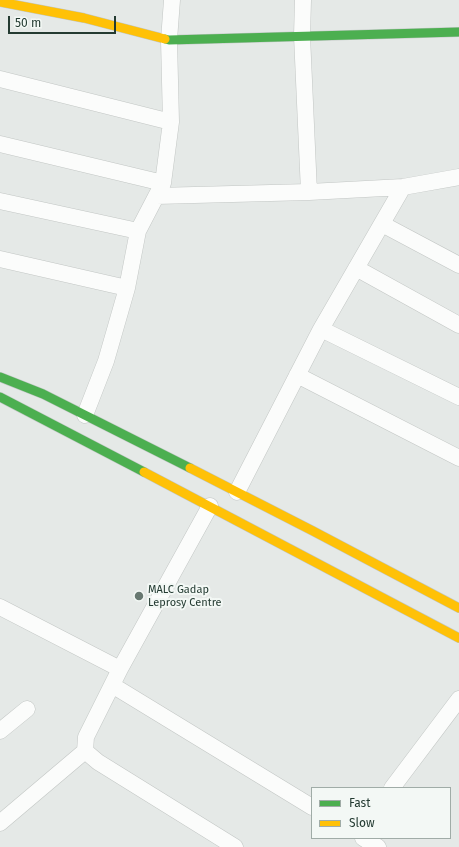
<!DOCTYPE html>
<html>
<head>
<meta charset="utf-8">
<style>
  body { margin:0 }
  #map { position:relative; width:459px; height:847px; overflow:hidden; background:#e5e9e7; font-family:"Fira Sans",sans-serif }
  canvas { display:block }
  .legend { position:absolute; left:311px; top:787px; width:140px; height:52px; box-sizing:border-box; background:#f3f8f5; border:1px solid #a0aca7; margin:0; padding:5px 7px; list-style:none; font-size:12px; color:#243b32 }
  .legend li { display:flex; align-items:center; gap:8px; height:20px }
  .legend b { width:20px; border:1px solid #a0aca7 }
  .scale { position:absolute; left:8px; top:16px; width:108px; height:18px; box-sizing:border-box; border:2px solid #243b32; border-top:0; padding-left:5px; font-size:12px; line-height:14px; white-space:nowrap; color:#243b32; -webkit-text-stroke:3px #f3f8f5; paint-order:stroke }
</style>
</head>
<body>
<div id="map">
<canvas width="459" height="847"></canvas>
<ul class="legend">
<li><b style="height:5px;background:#4caf50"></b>Fast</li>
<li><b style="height:5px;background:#ffc107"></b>Slow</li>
</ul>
<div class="scale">50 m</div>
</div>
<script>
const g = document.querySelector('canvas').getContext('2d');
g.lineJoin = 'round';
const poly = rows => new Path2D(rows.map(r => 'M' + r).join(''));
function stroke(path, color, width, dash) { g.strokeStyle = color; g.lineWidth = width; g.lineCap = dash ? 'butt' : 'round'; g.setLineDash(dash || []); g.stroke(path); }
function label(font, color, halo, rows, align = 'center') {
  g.font = font + ' "Fira Sans",sans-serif'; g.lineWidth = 4; g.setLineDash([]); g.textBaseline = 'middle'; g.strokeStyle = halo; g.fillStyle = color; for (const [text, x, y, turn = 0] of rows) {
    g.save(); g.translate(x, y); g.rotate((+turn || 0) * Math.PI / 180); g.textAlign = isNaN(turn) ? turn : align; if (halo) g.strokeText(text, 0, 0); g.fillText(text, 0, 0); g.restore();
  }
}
const street = poly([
  [303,0,302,36,309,192],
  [0,79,171,122],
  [0,144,163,183],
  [156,196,309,192,403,187,459,177],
  [0,201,138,231],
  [382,224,459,265],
  [0,259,127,288],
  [356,268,459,325],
  [321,329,459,397],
  [297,375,459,458],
  [85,415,106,361,127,288,138,231,163,183,171,122,169,40,172,0],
  [237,492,321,329,403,187],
  [0,607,120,669,210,506],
  [120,669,86,737,85,751,98,762,235,847],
  [112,685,312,807],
  [0,731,27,709],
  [392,788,459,699],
  [0,823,85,751],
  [363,838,378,847]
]);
const fast = poly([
  [165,39,169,40,459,32],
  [0,377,43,394,190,468],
  [0,397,144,472]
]);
const slow = poly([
  [0,2,84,18,165,39],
  [190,468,313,531,459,608],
  [144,472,459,638]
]);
stroke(street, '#c2c6c4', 17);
stroke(fast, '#c0c7c4', 10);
stroke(slow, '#c0c7c4', 10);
stroke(street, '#fbfcfb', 16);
stroke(fast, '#4caf50', 9);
stroke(slow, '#ffc107', 9);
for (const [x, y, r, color] of [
  [139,596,5,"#687871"]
]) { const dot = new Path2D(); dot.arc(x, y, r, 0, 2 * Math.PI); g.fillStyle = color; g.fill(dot); stroke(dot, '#f3f8f5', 1.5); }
label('11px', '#243b32', '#f3f8f5', [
  ["MALC Gadap",148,590],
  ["Leprosy Centre",148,603]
], 'left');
</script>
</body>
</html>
